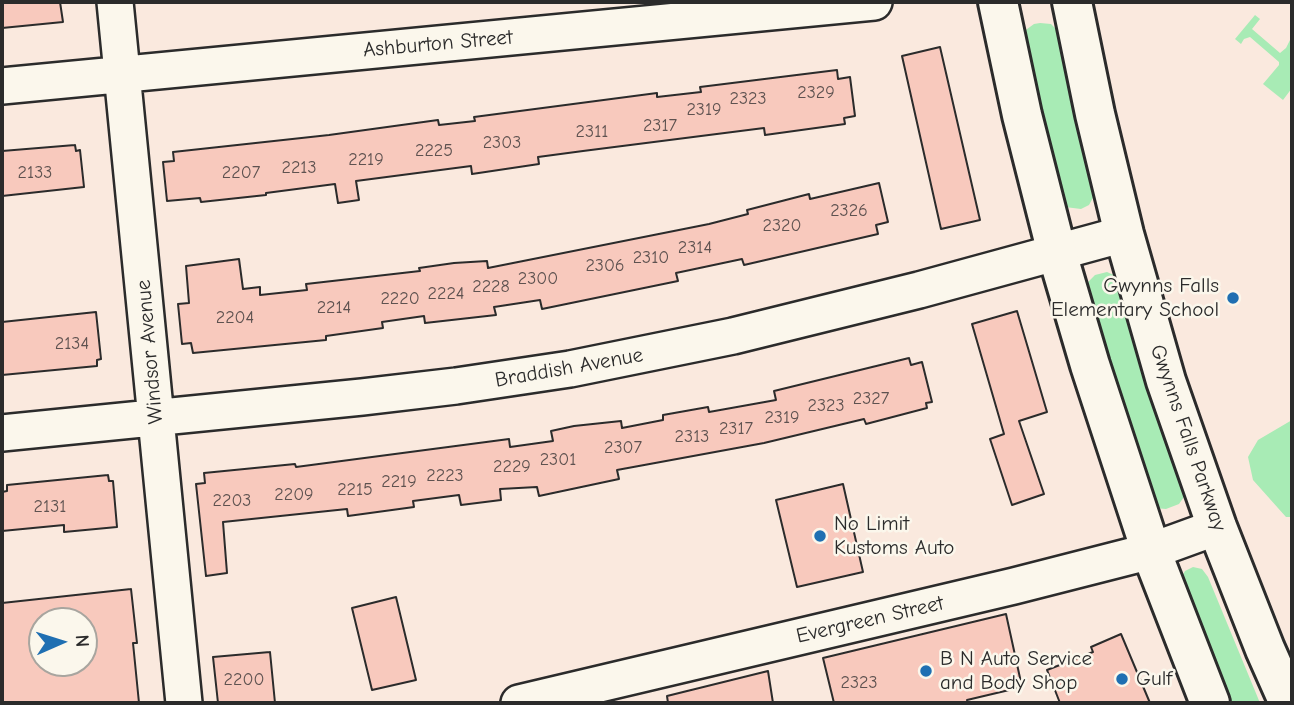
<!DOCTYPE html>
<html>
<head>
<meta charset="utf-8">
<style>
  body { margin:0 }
  #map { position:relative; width:1294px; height:705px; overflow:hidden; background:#fae9de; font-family:"Comic Neue",sans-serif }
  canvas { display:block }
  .frame { position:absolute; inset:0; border:4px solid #2b2b2b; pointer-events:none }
  .north { position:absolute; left:28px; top:607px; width:70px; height:70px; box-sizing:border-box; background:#fbf7ec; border:2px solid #a8a59f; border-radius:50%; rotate:87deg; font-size:19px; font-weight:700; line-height:28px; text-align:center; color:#2b2b2b }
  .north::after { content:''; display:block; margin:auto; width:24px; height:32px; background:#1f6fb2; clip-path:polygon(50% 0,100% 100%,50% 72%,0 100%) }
</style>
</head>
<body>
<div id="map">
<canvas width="1294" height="705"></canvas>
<div class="frame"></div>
<div class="north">N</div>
</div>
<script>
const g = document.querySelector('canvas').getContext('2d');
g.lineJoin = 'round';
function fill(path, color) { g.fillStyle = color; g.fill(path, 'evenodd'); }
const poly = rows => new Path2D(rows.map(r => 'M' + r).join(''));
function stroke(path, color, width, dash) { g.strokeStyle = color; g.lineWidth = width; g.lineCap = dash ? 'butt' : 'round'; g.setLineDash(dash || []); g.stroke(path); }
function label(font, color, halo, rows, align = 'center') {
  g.font = font + ' "Comic Neue",sans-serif'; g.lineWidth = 5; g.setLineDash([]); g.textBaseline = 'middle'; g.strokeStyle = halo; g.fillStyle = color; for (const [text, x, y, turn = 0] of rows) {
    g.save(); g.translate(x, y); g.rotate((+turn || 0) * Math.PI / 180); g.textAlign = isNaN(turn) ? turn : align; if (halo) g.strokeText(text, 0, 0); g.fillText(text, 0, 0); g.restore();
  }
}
fill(poly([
  [1255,15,1260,19,1252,29,1280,53,1286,48,1292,36,1292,88,1283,100,1263,84,1279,65,1279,62,1250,37,1244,39,1241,44,1235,39],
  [1040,23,1051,24,1060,33,1095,194,1089,205,1081,209,1065,207,1059,201,1023,32,1034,24],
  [1107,272,1118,277,1186,494,1179,504,1166,509,1155,508,1084,286,1095,275],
  [1292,420,1292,517,1286,517,1253,480,1248,457,1258,440],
  [1193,567,1202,569,1208,577,1260,703,1226,703,1181,578,1185,571]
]), '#a8ebb5');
const building = poly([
  [2,2,60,2,63,22,2,28,2,2],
  [940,47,980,220,941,229,902,56,940,47],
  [837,70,838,79,850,77,855,116,844,118,845,124,765,135,764,128,583,151,538,157,539,164,472,174,471,166,356,181,359,200,338,203,335,184,266,193,266,195,201,202,200,198,167,201,163,162,174,161,173,152,329,135,438,120,439,125,475,121,474,117,657,93,657,97,701,92,700,87,837,70],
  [75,145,76,151,80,150,84,187,2,196,2,151,75,145],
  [879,183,888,222,876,225,878,234,744,265,742,259,676,273,678,281,542,309,540,300,494,307,496,315,425,323,424,316,382,322,383,328,326,336,326,340,193,353,191,343,182,344,178,304,189,303,186,266,239,259,243,289,260,287,260,295,307,290,306,284,420,271,419,268,454,263,487,261,488,268,709,224,748,214,747,210,809,194,810,199,879,183],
  [1017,311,1047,412,1019,421,1044,494,1012,505,990,439,1004,434,972,324,1017,311],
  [96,312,101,359,97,360,97,366,2,375,2,322,96,312],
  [909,358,911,365,922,362,932,402,926,403,927,408,866,424,864,419,764,443,617,470,619,479,539,496,537,487,500,489,501,500,461,505,459,495,413,501,414,507,348,516,347,509,223,522,227,573,206,576,196,484,205,483,204,473,295,464,296,467,509,439,510,447,553,441,551,431,574,426,621,421,622,428,663,420,663,415,708,407,709,412,776,400,774,391,909,358],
  [108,475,109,481,113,481,117,527,64,532,64,525,2,531,2,492,7,491,7,485,108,475],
  [843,484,863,572,797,587,776,500,843,484],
  [131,589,137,643,133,643,139,703,2,703,2,603,131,589],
  [42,621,84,621,84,663,42,663,42,621],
  [396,597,416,680,372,690,352,608,396,597],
  [1006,614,1022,687,967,700,968,703,834,703,823,658,1006,614],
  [1121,634,1150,703,1060,703,1047,670,1093,652,1091,647,1121,634],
  [270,652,275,703,218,703,213,657,270,652],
  [768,671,773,703,668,703,667,696,768,671]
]);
fill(building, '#f8c9bd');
stroke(building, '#2b2b2b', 2);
const minor = poly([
  [115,2,184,703],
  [2,86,874,2],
  [2,433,362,397,456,386,570,369,733,336,919,290,1124,234],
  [519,703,1014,586,1151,551,1217,527]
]);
const major = poly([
  [998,2,1022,115,1057,253,1090,365,1151,551,1210,703],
  [1072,2,1095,114,1124,234,1166,381,1217,527,1265,649,1289,703]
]);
stroke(minor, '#2b2b2b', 40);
stroke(major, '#2b2b2b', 44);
stroke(minor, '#fbf7ec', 35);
stroke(major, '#fbf7ec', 38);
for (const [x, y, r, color] of [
  [1233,298,7,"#1f6fb2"],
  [820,536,7,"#1f6fb2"],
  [926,671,7,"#1f6fb2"],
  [1122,679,7,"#1f6fb2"]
]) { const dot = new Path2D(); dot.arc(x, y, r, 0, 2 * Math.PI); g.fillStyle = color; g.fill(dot); stroke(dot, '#fbf7ec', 2.5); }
label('18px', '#5e5250', null, [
  ["2329",816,93],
  ["2323",748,99],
  ["2319",704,110],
  ["2317",660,126],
  ["2311",592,132],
  ["2303",502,143],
  ["2225",434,151],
  ["2219",366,160],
  ["2213",299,168],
  ["2133",35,173],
  ["2207",241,173],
  ["2326",849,211],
  ["2320",782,226],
  ["2314",695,248],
  ["2310",651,258],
  ["2306",605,266],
  ["2300",538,279],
  ["2228",491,287],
  ["2224",446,294],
  ["2220",400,299],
  ["2214",334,308],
  ["2204",235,318],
  ["2134",72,344],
  ["2327",871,399],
  ["2323",826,406],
  ["2319",782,418],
  ["2317",736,429],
  ["2313",692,437],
  ["2307",623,448],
  ["2301",558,460],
  ["2229",512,467],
  ["2223",445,476],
  ["2219",399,482],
  ["2215",355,490],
  ["2209",294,495],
  ["2203",232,501],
  ["2131",50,507],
  ["2200",244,680],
  ["2323",859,683]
]);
label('21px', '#2b2b2b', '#fbf7ec', [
  ["Ashburton Street",438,44,-5],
  ["Windsor Avenue",150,352,-95],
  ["Braddish Avenue",569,368,-10],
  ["Gwynns Falls Parkway",1188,438,71],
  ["Evergreen Street",870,620,-13]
]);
label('21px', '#2b2b2b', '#fbf7ec', [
  ["Gwynns Falls",1219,286,"right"],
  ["Elementary School",1219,310,"right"],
  ["No Limit",834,524],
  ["Kustoms Auto",834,548],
  ["B N Auto Service",940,659],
  ["and Body Shop",940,683],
  ["Gulf",1136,679]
], 'left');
</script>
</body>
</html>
